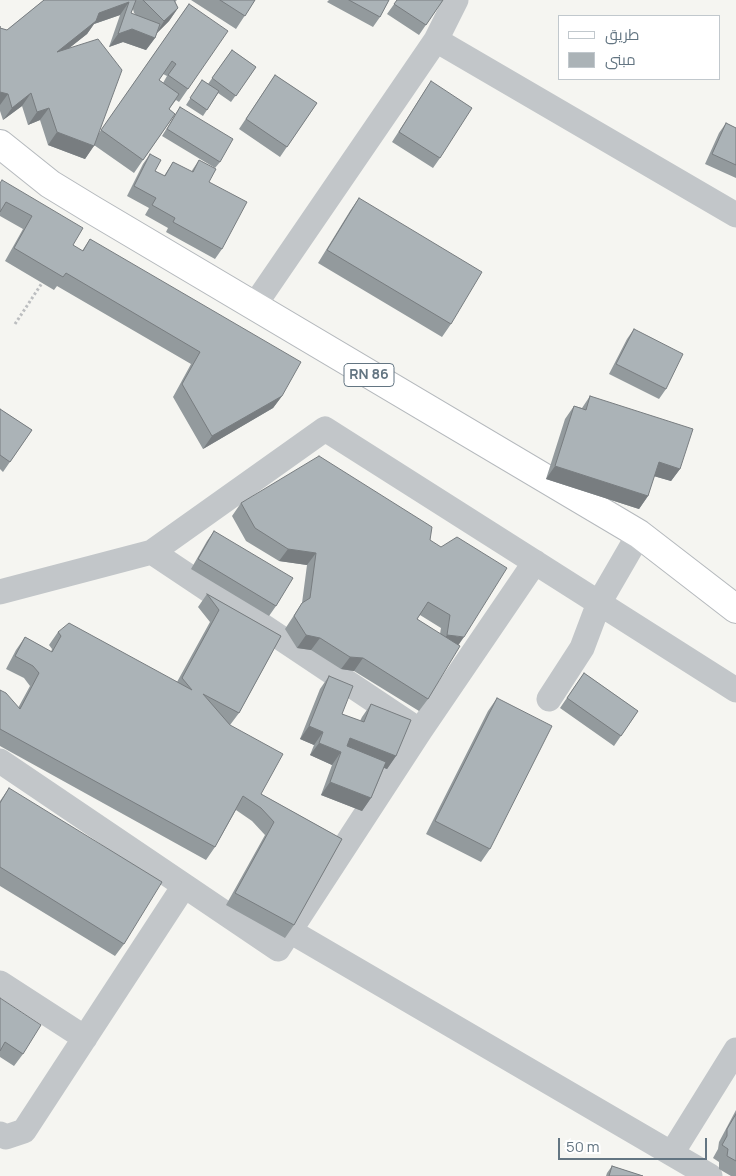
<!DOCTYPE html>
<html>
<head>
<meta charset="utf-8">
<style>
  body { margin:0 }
  #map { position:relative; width:736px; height:1176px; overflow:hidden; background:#f5f5f1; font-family:Manrope,Cairo,sans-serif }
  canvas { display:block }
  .legend { position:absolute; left:558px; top:15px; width:162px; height:65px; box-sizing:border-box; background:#fff; border:1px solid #c1c8cd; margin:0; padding:6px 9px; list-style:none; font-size:15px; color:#637582 }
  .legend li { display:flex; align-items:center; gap:10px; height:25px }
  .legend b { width:25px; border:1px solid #c1c8cd }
  .scale { position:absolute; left:558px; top:1138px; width:149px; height:22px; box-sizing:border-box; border:2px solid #637582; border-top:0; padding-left:6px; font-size:15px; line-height:18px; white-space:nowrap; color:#637582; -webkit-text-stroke:4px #fff; paint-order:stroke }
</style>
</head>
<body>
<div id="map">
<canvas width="736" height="1176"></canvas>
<ul class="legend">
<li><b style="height:6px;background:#fff"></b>طريق</li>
<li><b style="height:14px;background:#abb3b7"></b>مبنى</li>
</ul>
<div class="scale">50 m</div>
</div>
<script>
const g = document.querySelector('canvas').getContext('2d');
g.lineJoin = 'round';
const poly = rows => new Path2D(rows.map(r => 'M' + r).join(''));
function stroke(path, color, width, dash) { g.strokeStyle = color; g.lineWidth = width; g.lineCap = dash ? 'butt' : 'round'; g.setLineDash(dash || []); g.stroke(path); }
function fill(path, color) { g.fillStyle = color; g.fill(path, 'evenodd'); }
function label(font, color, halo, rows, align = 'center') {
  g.font = font + ' Manrope,sans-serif'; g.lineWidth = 5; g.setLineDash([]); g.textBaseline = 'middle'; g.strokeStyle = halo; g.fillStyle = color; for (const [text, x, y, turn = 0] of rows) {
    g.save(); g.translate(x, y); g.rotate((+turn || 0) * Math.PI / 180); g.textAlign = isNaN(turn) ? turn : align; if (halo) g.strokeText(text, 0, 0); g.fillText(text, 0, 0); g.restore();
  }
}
const major = poly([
  [0,144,50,184,91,209,639,534,736,609]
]);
stroke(major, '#b5b9bd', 30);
stroke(poly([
  [15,324,44,280]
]), '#bcbec0', 3, [2.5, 2.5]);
stroke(poly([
  [436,40,736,215],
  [254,306,436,40,456,0],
  [152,552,420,731],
  [0,592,152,552,325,429,736,690],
  [549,699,582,648,599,603,639,534],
  [0,761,278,949,420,731,535,562],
  [290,931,710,1176],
  [0,983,85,1038],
  [0,1134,6,1137,24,1131,184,886],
  [672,1153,736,1050]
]), '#c2c6c9', 25);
stroke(major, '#fff', 28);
fill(poly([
  [44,0,177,0,175,2,178,8,169,21,157,33,155,38,146,50,123,42,109,47,120,15,94,24,87,34,69,48,99,133,189,4,188,89,179,102,176,100,169,109,175,114,134,173,94,145,85,159,48,145,40,120,28,125,22,106,3,120,0,111,0,26,0,28,7,30],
  [133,9,134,13,136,15,131,13],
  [163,74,167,76,163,83,159,80],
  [191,0,255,0,236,29],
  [329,0,389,0,380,17,373,27,327,2],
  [397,0,443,0,419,35,387,14],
  [232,50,256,67,231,102,218,93,203,116,186,105,202,80,208,84],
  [275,75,317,103,280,157,239,129],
  [431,81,440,158,433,168,392,142],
  [180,107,220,162,215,168,162,136],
  [726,123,736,128,736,178,705,164,719,133],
  [150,154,155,171,164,176,173,162,191,172,199,160,209,182,222,249,215,259,166,232,168,228,145,215,149,208,127,196,143,164],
  [0,183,73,245,82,251,90,239,282,396,273,408,203,449,173,397,191,364,57,286,54,290,5,261,23,229,0,216],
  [359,198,451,324,442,337,318,263,350,211],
  [634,329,666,389,659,399,609,374,627,339],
  [590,396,680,469,671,481,654,476,648,496,639,509,546,479,565,419,574,406,582,408],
  [0,409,32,430,3,472,0,469],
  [241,503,430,540,458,645,428,699,419,711,354,671,341,669,311,650,297,648,285,629,302,603,307,565,279,561,246,541,232,516],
  [420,615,441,628,440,634,417,619],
  [214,531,276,606,269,616,191,569,207,541],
  [207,594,281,636,239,713,230,725,261,794,342,839,294,925,285,938,226,905,265,835,252,821,236,810,215,847,206,860,0,746,0,690,18,708,30,686,24,678,6,669,16,650,25,637,51,652,52,649,49,645,58,632,177,682,210,622,198,607],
  [584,673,638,711,614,746,560,708],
  [329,676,342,714,360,721,362,717,371,704,396,756,387,769,384,768,371,798,362,811,321,795,332,765,310,755,314,745,300,739,320,689],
  [497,698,490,849,481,862,426,834,488,711],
  [9,788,124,944,115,956,0,886,0,801],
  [0,998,23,1054,14,1066,0,1057],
  [736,1110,736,1176,731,1176,719,1169,719,1162,713,1158,718,1149,719,1142],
  [612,1166,643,1176,606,1176,607,1173]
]), '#939a9d');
fill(poly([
  [129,2,120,15,94,24,87,34,48,65,57,52,99,13],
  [178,8,169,21,156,34,164,21],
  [132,29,155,38,146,50,123,42,109,47,118,34],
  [0,92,8,94,0,105],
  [31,93,22,106,3,120,12,108],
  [49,108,40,120,28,125,37,112],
  [57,132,94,146,85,159,48,145],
  [282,396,273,408,203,449,212,436],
  [659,462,680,469,671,481,650,475],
  [555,466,648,496,639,509,546,479],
  [288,549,316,553,307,565,279,561],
  [306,635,320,638,311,650,297,648],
  [447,635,464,637,455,650,438,647],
  [350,657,363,658,354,671,341,669],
  [309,726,323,732,314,745,300,739],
  [350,738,396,756,387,769,341,751],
  [319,743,341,752,332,765,310,755],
  [330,782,371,798,362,811,321,795]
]), '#787d80');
const building = poly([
  [44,0,136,0,131,13,160,24,155,38,132,29,118,34,129,2,99,13,96,21,57,52,98,39,122,70,94,146,57,132,49,108,37,112,31,93,12,108,8,94,0,92,0,26,0,28,7,30,44,0],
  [143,0,174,0,178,8,164,21,143,0],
  [220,0,255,0,245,16,220,0],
  [349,0,389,0,380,17,349,0],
  [397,0,443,0,426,25,394,4,397,0],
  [189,4,228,31,188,89,168,75,176,64,172,61,159,80,179,94,169,109,175,114,143,160,101,130,189,4],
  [232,50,256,67,236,96,212,78,232,50],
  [275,75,317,103,287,147,246,119,275,75],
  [202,80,219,91,207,110,190,98,202,80],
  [431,81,472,108,440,158,399,132,431,81],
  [180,107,233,139,220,162,167,129,180,107],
  [726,123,736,128,736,165,712,154,726,123],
  [150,154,161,160,155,171,165,176,173,162,193,172,199,160,216,169,209,182,247,202,222,249,173,222,175,218,152,205,156,198,134,186,150,154],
  [2,180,83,228,73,245,83,251,90,239,301,362,282,396,212,436,182,384,200,352,66,273,63,277,14,248,32,216,6,202,0,212,0,183,2,180],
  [359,198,482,272,451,324,327,250,359,198],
  [634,329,683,354,666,389,616,364,634,329],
  [590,396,693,429,680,469,659,462,648,496,555,466,574,406,586,410,590,396],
  [0,409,32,430,10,462,0,455,0,409],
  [319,456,432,527,430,540,441,547,457,537,507,568,464,637,447,635,450,615,428,602,417,619,460,646,428,699,363,658,350,657,320,638,306,635,294,616,302,603,310,598,316,553,288,549,255,528,241,503,319,456],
  [214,531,293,578,276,606,198,559,214,531],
  [207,594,281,636,239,713,203,694,230,725,283,754,261,794,342,839,294,925,235,893,274,822,261,808,243,796,215,847,0,729,0,690,6,693,20,709,39,673,33,666,15,656,25,637,52,652,61,636,58,632,69,623,192,690,182,678,219,610,207,594],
  [584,673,638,711,621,736,567,698,584,673],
  [329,676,353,686,342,714,364,722,371,704,411,720,396,756,350,738,347,746,386,762,371,798,330,782,341,752,319,743,323,732,309,726,329,676],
  [497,698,552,726,490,849,435,821,497,698],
  [9,788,162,882,124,944,0,867,0,803,9,788],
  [0,998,41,1025,23,1054,5,1042,0,1051,0,998],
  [736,1114,736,1161,727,1156,728,1149,722,1145,727,1136,727,1129,736,1114],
  [612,1166,643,1176,609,1176,612,1166]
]);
fill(building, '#abb3b7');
stroke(building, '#787d80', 1);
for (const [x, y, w] of [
  [369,375,50]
]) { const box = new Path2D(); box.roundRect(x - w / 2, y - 11.5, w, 23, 4); g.fillStyle = '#fff'; g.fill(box); stroke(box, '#637582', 1); }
label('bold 14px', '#637582', null, [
  ["RN 86",369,375]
]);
</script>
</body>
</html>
